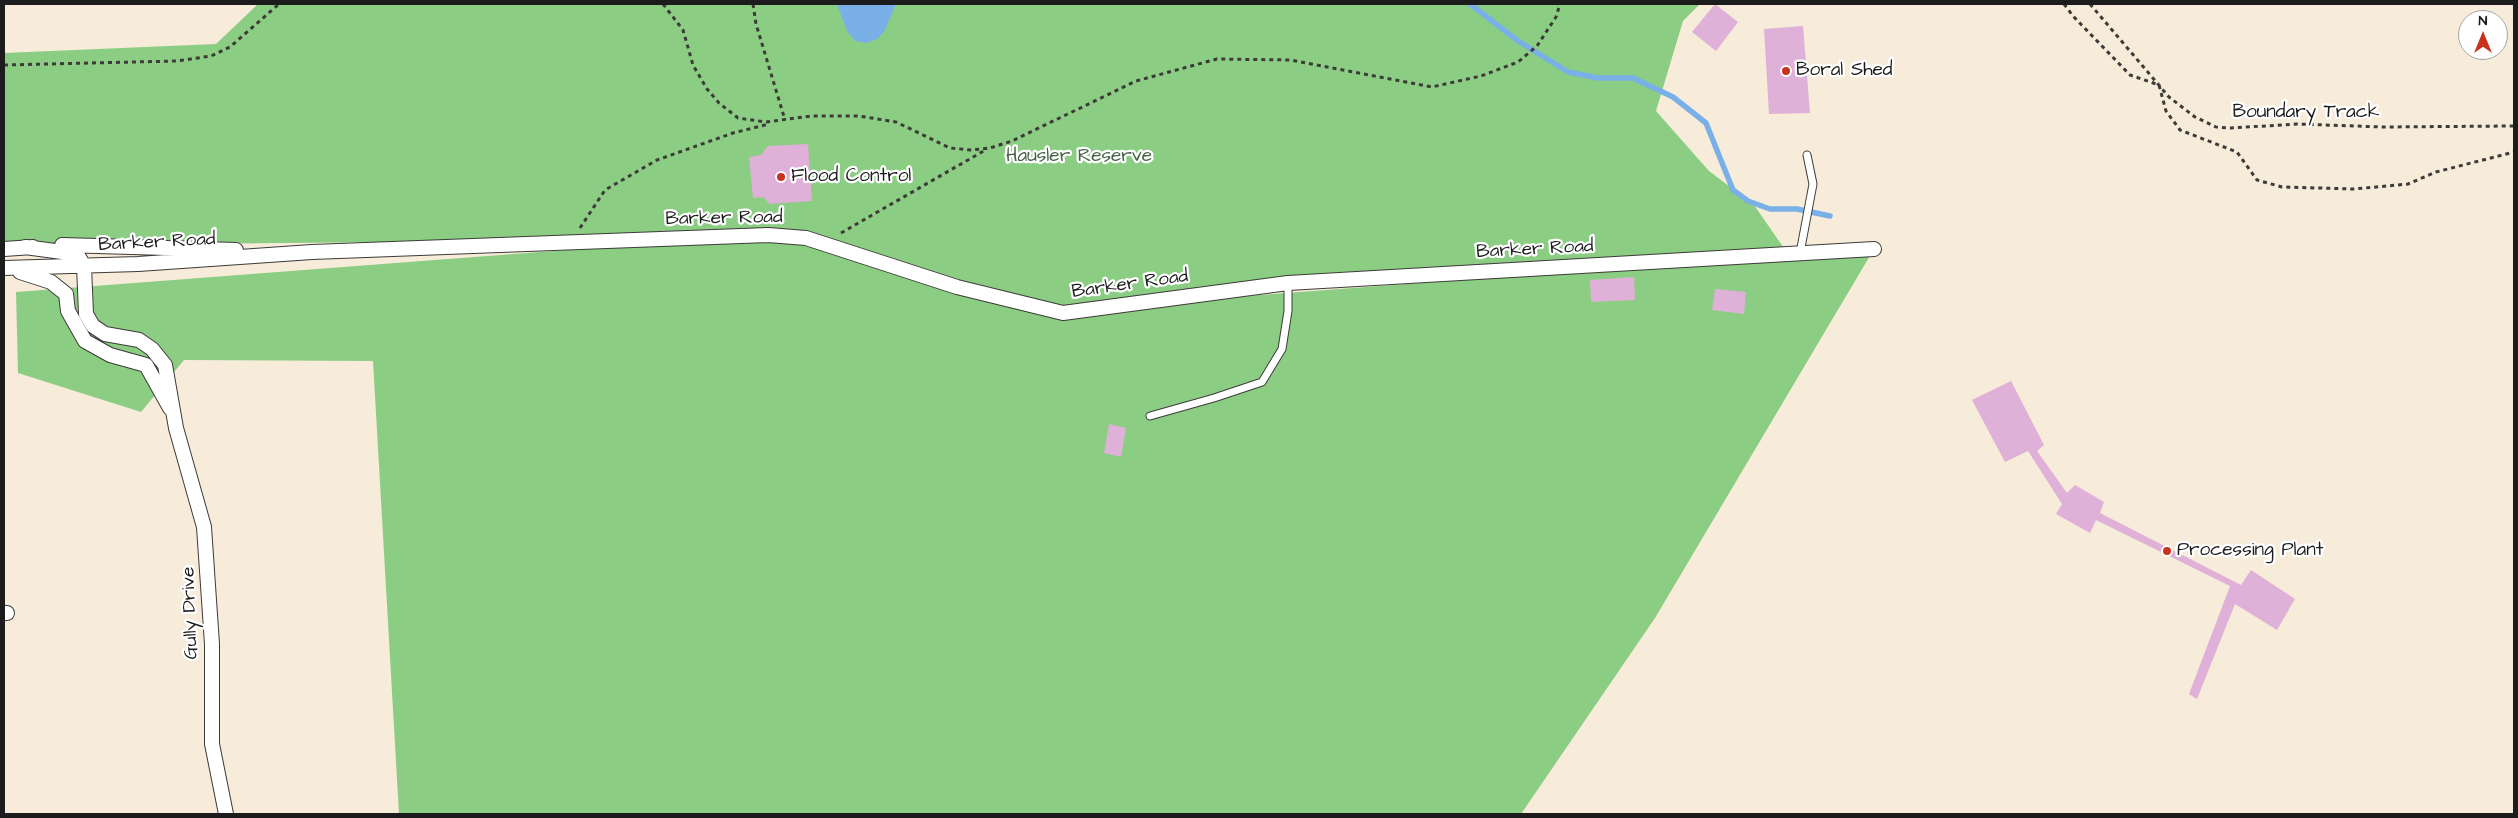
<!DOCTYPE html>
<html>
<head>
<meta charset="utf-8">
<style>
  body { margin:0 }
  #map { position:relative; width:2518px; height:818px; overflow:hidden; background:#f7ebd9; font-family:"Architects Daughter",sans-serif }
  canvas { display:block }
  .frame { position:absolute; inset:0; border:5px solid #1c1c1c; pointer-events:none }
  .north { position:absolute; left:2458px; top:10px; width:50px; height:50px; box-sizing:border-box; background:#fff; border:1px solid #a4a4a4; border-radius:50%; rotate:0deg; font-size:14px; font-weight:700; line-height:20px; text-align:center; color:#1c1c1c }
  .north::after { content:''; display:block; margin:auto; width:18px; height:22px; background:#c8321e; clip-path:polygon(50% 0,100% 100%,50% 72%,0 100%) }
</style>
</head>
<body>
<div id="map">
<canvas width="2518" height="818"></canvas>
<div class="frame"></div>
<div class="north">N</div>
</div>
<script>
const g = document.querySelector('canvas').getContext('2d');
g.lineJoin = 'round';
function fill(path, color) { g.fillStyle = color; g.fill(path, 'evenodd'); }
const poly = rows => new Path2D(rows.map(r => 'M' + r).join(''));
function stroke(path, color, width, dash) { g.strokeStyle = color; g.lineWidth = width; g.lineCap = dash ? 'butt' : 'round'; g.setLineDash(dash || []); g.stroke(path); }
function label(font, color, halo, rows, align = 'center') {
  g.font = font + ' "Architects Daughter",sans-serif'; g.lineWidth = 4.5; g.setLineDash([]); g.textBaseline = 'middle'; g.strokeStyle = halo; g.fillStyle = color; for (const [text, x, y, turn = 0] of rows) {
    g.save(); g.translate(x, y); g.rotate((+turn || 0) * Math.PI / 180); g.textAlign = isNaN(turn) ? turn : align; if (halo) g.strokeText(text, 0, 0); g.fillText(text, 0, 0); g.restore();
  }
}
fill(poly([
  [258,4,1700,4,1683,21,1656,111,1709,171,1754,205,1788,254,1288,283,1139,304,1874,249,1655,618,1521,814,399,814,373,361,184,360,141,412,18,373,16,292,710,239,73,245,4,243,4,53,216,44]
]), '#8ccd84');
fill(poly([
  [837,4,896,4,884,32,877,39,866,43,855,41,847,31]
]), '#79b0e8');
stroke(poly([
  [1470,4,1518,41,1568,72,1598,78,1633,78,1673,97,1706,123,1733,190,1748,201,1770,209,1797,209,1830,216]
]), '#79b0e8', 5.5);
fill(poly([
  [1715,4,1738,22,1716,51,1692,32],
  [1803,26,1810,113,1769,114,1764,29],
  [808,144,812,201,770,204,763,197,753,198,749,157,761,155,768,146],
  [1634,277,1635,300,1591,302,1590,280],
  [1715,289,1746,292,1744,314,1712,310],
  [2011,381,2044,445,2037,451,2067,493,2075,485,2104,502,2100,513,2241,585,2251,570,2295,599,2277,630,2235,604,2197,699,2189,694,2230,586,2096,520,2090,533,2056,514,2062,504,2028,451,2005,462,1972,400],
  [1109,424,1126,428,1121,457,1104,453]
]), '#dfb0d8');
const service = poly([
  [1800,253,1813,184,1807,155],
  [1150,416,1214,398,1262,382,1282,349,1288,311,1288,283]
]);
const minor = poly([
  [62,245,236,250],
  [25,247,77,254,84,266,86,314,93,326,105,334,139,340,152,349,165,365,176,428,204,527,212,644,212,744,226,814],
  [4,249,33,247],
  [4,268,138,264,312,252,768,235,806,238,957,287,1063,313,1288,283,1874,249],
  [20,272,51,282,66,294,68,311,85,341,110,355,146,365,170,408],
  [4,613,7,613]
]);
stroke(service, '#3d3b38', 9);
stroke(minor, '#3d3b38', 16);
stroke(poly([
  [663,4,683,30,693,65,707,89,719,103,738,118,766,122,811,116,859,116,896,122,950,148,971,150,990,148,1012,141,1136,81,1217,59,1291,60,1432,87,1481,76,1518,62,1537,46,1556,17,1560,4],
  [753,4,756,24,785,120],
  [2064,4,2073,16,2130,75,2159,85,2166,111,2180,130,2237,152,2257,180,2282,187,2354,189,2408,184,2436,172,2514,152],
  [2090,4,2169,97,2195,117,2216,127,2231,128,2297,124,2383,127,2514,126],
  [4,65,177,61,211,56,230,47,279,4],
  [580,228,605,190,657,160,733,133,769,124],
  [841,233,987,149]
]), '#3d3b38', 3, [4, 4]);
stroke(service, '#fff', 7);
stroke(minor, '#fff', 14);
for (const [x, y, r, color] of [
  [1786,71,5,"#c8321e"],
  [781,177,5,"#c8321e"],
  [2167,551,5,"#c8321e"]
]) { const dot = new Path2D(); dot.arc(x, y, r, 0, 2 * Math.PI); g.fillStyle = color; g.fill(dot); stroke(dot, '#fff', 2); }
label('19px', '#1c1c1c', '#fff', [
  ["Boral Shed",1796,71],
  ["Flood Control",791,177],
  ["Processing Plant",2177,551]
], 'left');
label('19px', '#1c1c1c', '#fff', [
  ["Boundary Track",2306,113],
  ["Barker Road",724,219,-1],
  ["Barker Road",157,243,-3],
  ["Barker Road",1535,250,-3],
  ["Barker Road",1130,285,-8],
  ["Gully Drive",191,613,-92]
]);
label('19px', '#496346', '#fff', [
  ["Hausler Reserve",1079,157]
]);
</script>
</body>
</html>
